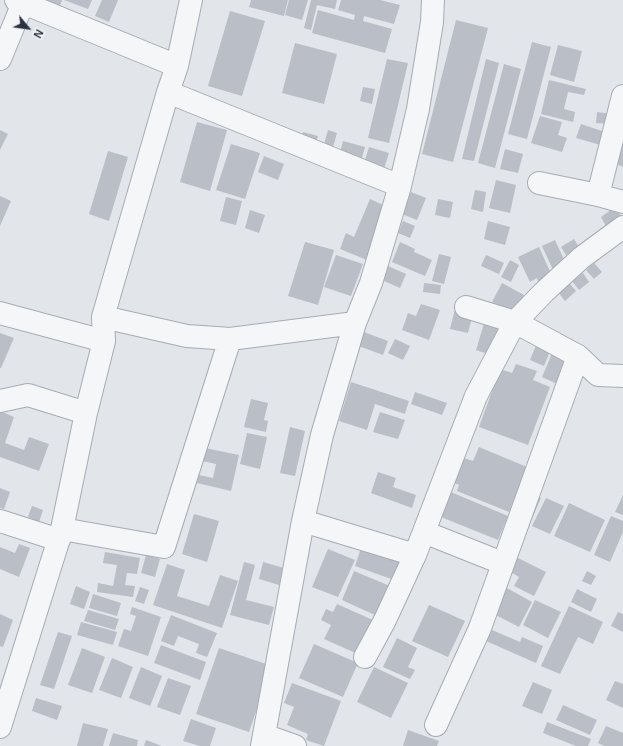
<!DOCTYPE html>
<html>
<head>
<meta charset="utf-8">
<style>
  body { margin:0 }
  #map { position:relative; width:623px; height:746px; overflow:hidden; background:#e2e5ea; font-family:Arial,sans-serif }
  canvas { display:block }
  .north { position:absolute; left:8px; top:8px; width:40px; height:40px; -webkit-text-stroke:3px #f2f4f7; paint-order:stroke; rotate:119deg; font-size:11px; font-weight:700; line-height:16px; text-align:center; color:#2b3241 }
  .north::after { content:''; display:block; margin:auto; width:14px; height:18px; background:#2b3241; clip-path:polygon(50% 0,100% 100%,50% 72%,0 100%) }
</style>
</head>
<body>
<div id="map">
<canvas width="623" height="746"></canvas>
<div class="north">N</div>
</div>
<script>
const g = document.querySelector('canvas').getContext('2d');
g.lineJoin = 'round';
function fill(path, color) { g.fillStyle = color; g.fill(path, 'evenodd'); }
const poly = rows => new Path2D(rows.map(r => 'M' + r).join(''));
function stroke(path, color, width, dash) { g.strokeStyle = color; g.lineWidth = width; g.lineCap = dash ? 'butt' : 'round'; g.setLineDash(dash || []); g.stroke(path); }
fill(poly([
  [39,0,62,0,58,11],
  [64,0,92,0,88,9],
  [102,0,118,0,109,22,95,16],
  [251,0,288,0,284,16,249,7],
  [289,0,308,0,302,20,285,15],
  [311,0,337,0,335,9,317,5,311,30,304,28],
  [341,0,380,0,400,5,394,24,364,16,363,21,392,29,385,53,312,33,318,10,354,20,355,15,338,10],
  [230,11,265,21,242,96,208,86],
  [456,20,488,28,453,162,422,154],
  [532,42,551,47,527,139,508,134],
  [295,43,337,54,324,104,282,93],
  [558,45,582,51,574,82,550,75],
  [387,59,408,63,389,143,368,138],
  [486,59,499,63,474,161,462,159],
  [504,64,521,69,495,168,478,163],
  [549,80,586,89,584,95,568,92,564,109,575,112,573,122,541,114],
  [363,87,375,89,372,104,360,101],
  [597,112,612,114,611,124,596,123],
  [540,116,562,122,558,135,567,138,562,152,531,143],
  [197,122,227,130,210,191,180,182],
  [581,124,608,133,604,146,576,138],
  [0,130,8,134,0,150],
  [328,130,337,133,333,147,324,144],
  [303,132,318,136,316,143,301,140],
  [623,139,623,167,613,162],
  [343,141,365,147,361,162,339,156],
  [231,144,260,153,245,199,216,190],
  [369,147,389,153,383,172,363,166],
  [505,149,523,154,518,173,500,169],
  [108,151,128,157,109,221,89,214],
  [264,156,284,164,278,180,258,172],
  [496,180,516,185,510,213,489,208],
  [475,190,486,192,483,212,471,209],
  [411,192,426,198,417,220,402,214],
  [0,196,11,201,0,226],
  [226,197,242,201,236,225,220,221],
  [370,199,390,208,367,260,340,249,346,233,354,237],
  [438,199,453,202,450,218,435,215],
  [615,207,621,216,606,226,601,217],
  [250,210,265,215,259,233,245,228],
  [403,221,415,226,410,238,398,233],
  [488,221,510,227,505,245,484,239],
  [574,239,579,247,566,255,561,247],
  [555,240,566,264,553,270,542,246],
  [305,242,334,250,318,305,288,296],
  [400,242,415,249,414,252,432,260,425,276,392,262],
  [539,247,553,278,539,285,537,278,530,282,518,257],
  [439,254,451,257,444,284,432,281],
  [336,255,363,264,351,296,324,287],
  [486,255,504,263,499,274,481,266],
  [510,260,519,265,511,282,501,277],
  [594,263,602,272,594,279,586,270],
  [388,266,406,274,400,288,382,280],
  [583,273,589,282,579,290,572,281],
  [424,283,441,285,440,294,423,292],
  [502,283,524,295,514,314,492,302],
  [570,284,576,291,565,301,559,293],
  [421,304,440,310,429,340,402,330,408,313,416,316],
  [455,309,473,313,468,333,450,329],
  [486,317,502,321,491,355,476,350],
  [361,331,388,341,383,355,356,345],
  [0,333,14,338,1,368,0,368],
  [395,339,410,346,403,360,388,353],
  [537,343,551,349,544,366,530,360],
  [553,351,568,358,557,384,542,377],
  [516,364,537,371,533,380,550,387,528,445,479,427,500,369,512,373],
  [351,382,409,401,405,414,375,404,367,430,339,421],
  [415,392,447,403,442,415,411,404],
  [251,399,268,403,264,420,268,421,266,432,244,427],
  [0,411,14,417,5,443,24,450,29,437,49,444,39,471,0,457],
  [380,412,405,420,398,439,373,432],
  [290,427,305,431,295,476,280,473],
  [247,433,267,437,260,469,240,464],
  [479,447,527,467,509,512,457,491,459,485,451,481,461,457,473,461],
  [205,448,239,455,231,491,197,483,199,475,213,478,216,464,202,461],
  [378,472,396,478,393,487,416,495,412,508,371,493],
  [0,488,10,492,4,509,0,508],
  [446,490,508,516,498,540,436,515],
  [532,494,541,498,531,521,522,517],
  [623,495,623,515,615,512],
  [546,498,564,506,550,534,532,526],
  [569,503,605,520,590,552,554,536],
  [32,506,43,510,39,522,28,517],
  [194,514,219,521,207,562,182,554],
  [611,516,623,521,623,532,610,562,594,555],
  [19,544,30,548,19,577,0,569,0,547,15,553],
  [362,545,401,558,394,580,355,566],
  [328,549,355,560,338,597,312,587],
  [105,552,140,558,137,574,127,573,125,585,135,586,133,597,97,592,98,583,113,586,117,565,103,563],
  [146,555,160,559,155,577,141,573],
  [516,557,546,572,534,596,514,586,519,577,509,571],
  [244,562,255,565,246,600,274,607,269,625,230,615],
  [263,562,284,568,279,585,259,579],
  [167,564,185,570,177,596,209,606,220,575,238,581,222,628,153,605],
  [354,571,390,586,377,616,342,600],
  [587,571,596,576,591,585,582,581],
  [76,586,90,592,84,609,70,604],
  [140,587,149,590,144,604,135,601],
  [505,587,532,602,519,627,492,613],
  [577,589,597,599,591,612,571,602],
  [93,594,121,603,117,616,89,608],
  [535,600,561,612,548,638,523,625],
  [337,604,375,621,360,655,324,639,331,625,321,620,326,609,333,612],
  [429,605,465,621,448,657,412,641],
  [569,606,603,622,593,644,578,637,560,674,541,666],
  [132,607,161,617,148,656,118,646,124,629,131,631,136,616,130,614],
  [88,610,119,619,115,630,84,621],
  [618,612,623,614,623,632,611,626],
  [0,614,13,620,3,647,0,646],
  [171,615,217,633,207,657,196,653,199,644,178,636,174,646,161,641],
  [81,622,117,632,113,645,77,635],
  [492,630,520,642,522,637,543,646,536,663,486,641],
  [58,632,72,636,54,689,40,685],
  [397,638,417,648,408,667,415,670,410,679,383,667],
  [314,644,358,663,343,697,299,678],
  [161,645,206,662,200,680,154,663],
  [82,648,105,657,92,693,68,685],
  [219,648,272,666,249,732,196,714],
  [112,658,133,667,121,698,99,690],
  [141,667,162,676,150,706,129,698],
  [374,667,408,683,391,718,357,702],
  [168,678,191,686,180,715,157,707],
  [615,681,623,684,623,708,606,700],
  [533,682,552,690,542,714,522,706],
  [292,683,341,701,324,746,306,740,308,734,287,725,294,707,284,703],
  [36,698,62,706,57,720,32,711],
  [563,705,597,720,590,735,556,720],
  [191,719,216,728,210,746,200,746,183,741],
  [547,722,591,739,588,746,576,746,543,733],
  [83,723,108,729,103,746,77,746],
  [606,726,623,733,623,746,604,746,598,743],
  [408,730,439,741,437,746,403,746],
  [113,733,138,740,137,746,109,746],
  [146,740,162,746,144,746]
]), '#babec7');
const minor = poly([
  [16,0,177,66],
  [0,59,23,3],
  [168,92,400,186],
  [539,183,598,195,623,202],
  [598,195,623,96],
  [466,307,515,322,578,356,598,375,623,376],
  [0,313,104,341],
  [103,317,187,336,230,339,355,323],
  [0,401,28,395,86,413],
  [0,521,59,540],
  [303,521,415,555],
  [62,529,164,547,230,339],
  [424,532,502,563],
  [365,657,385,620,415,555,476,396,515,322,544,292,581,258,623,227],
  [436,725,480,628,578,356],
  [0,727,62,529,86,413,104,341,103,317,168,92,177,66,191,0],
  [264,735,295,746],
  [262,746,303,521,322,435,355,323,371,283,400,186,418,109,432,22,433,0]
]);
stroke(minor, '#a7acb4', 24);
stroke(minor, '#f5f6f8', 22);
</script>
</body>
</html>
